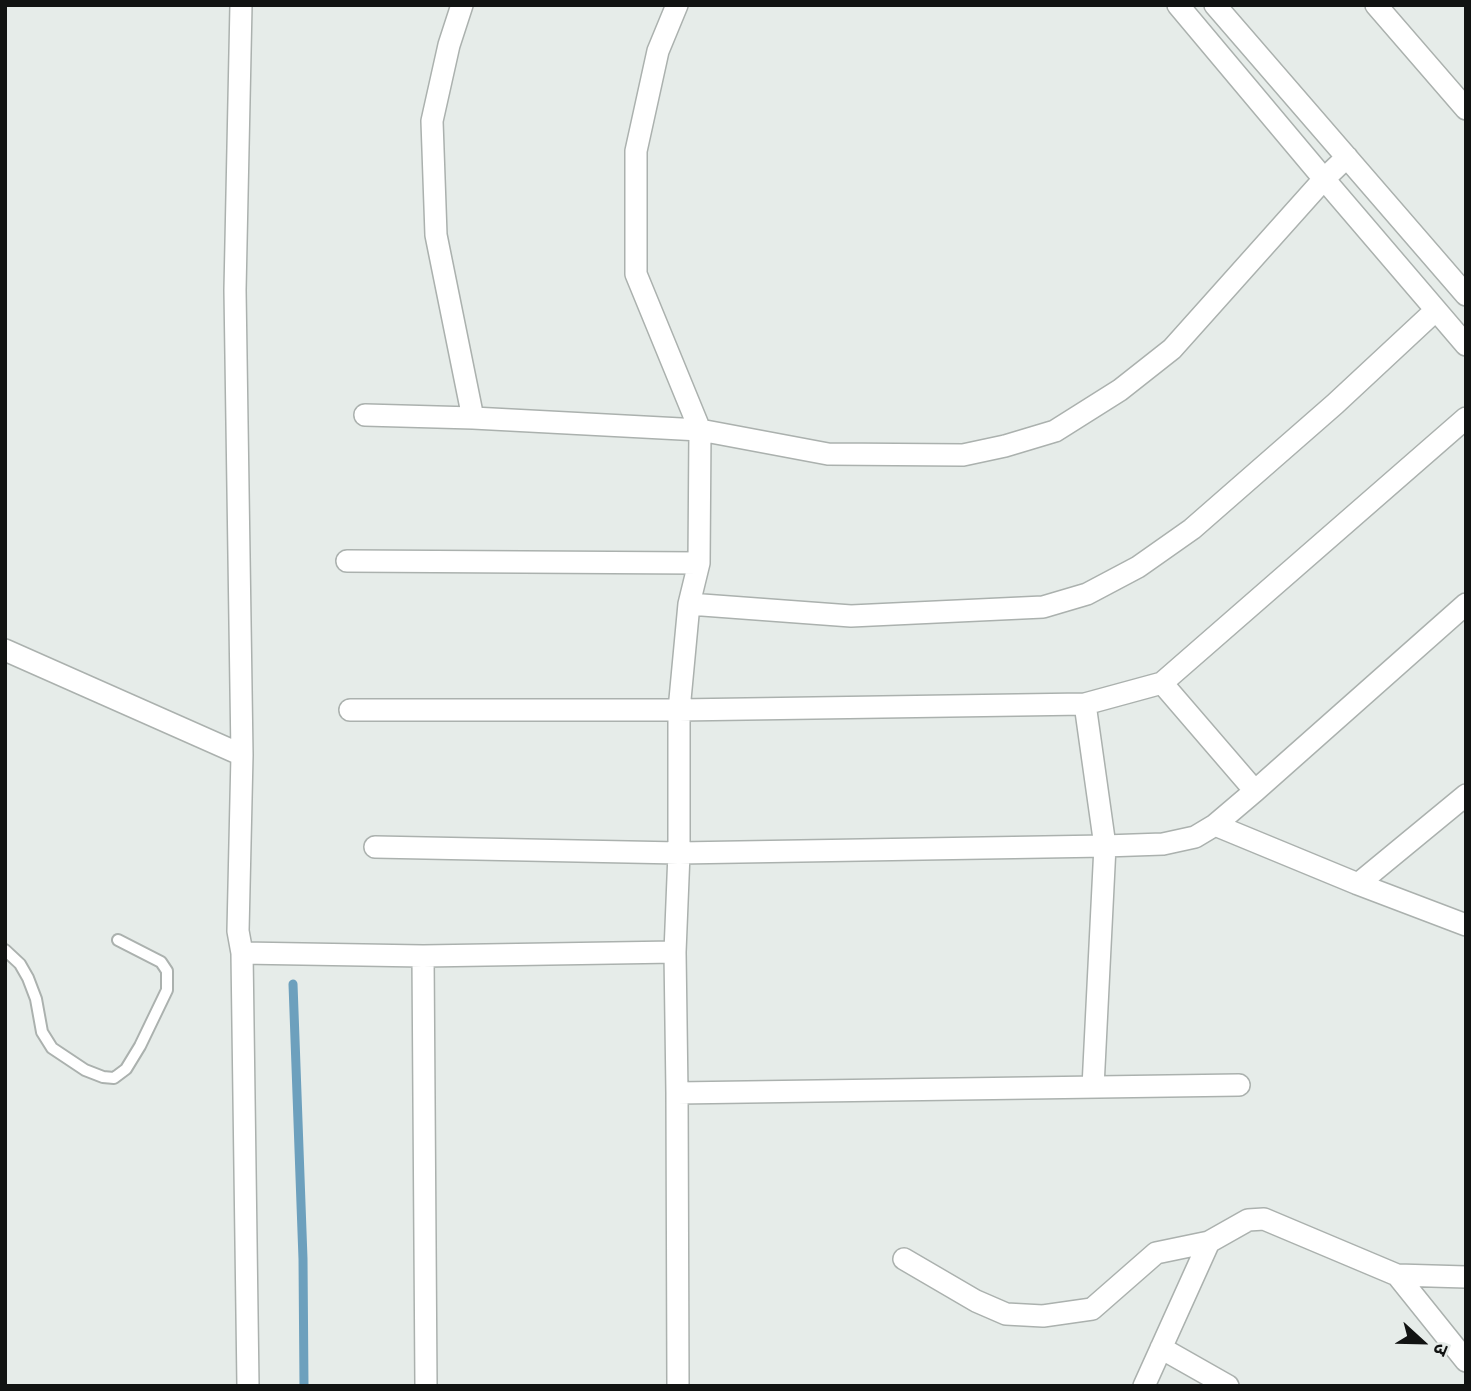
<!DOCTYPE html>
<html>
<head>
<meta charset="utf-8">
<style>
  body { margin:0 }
  #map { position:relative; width:1471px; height:1391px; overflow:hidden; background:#e6ece9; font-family:Lora,"Noto Sans Devanagari",serif }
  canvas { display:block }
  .frame { position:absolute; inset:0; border:7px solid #111312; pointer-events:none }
  .north { position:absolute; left:1387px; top:1307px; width:70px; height:70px; -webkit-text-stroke:5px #e6ece9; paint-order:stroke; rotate:112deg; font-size:19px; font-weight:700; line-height:28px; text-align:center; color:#111312 }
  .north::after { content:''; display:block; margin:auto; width:24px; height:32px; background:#111312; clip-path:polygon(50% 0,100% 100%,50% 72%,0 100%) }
</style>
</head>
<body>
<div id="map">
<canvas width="1471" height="1391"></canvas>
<div class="frame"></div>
<div class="north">उ</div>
</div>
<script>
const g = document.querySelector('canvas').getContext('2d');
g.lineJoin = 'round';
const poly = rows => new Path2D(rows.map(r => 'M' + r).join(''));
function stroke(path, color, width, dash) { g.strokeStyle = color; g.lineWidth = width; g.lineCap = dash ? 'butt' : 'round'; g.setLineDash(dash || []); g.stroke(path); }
stroke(poly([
  [293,984,303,1259,304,1386]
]), '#6da0bd', 9);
const lane = poly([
  [5,950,20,964,28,978,36,999,42,1032,52,1048,85,1070,103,1077,114,1078,126,1069,140,1046,167,990,167,971,161,962,118,940]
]);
const street = poly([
  [241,5,235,290,242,755,238,931,242,953,248,1386],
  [462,5,449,45,432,121,436,235,473,418],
  [677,5,658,51,636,151,636,274,700,430,699,563,689,604,679,710,679,853,675,952,677,1093,678,1386],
  [1178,5,1324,179,1466,345],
  [1215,5,1466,295],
  [1376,5,1466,109],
  [365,415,473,418,700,430,828,454,963,455,1005,446,1055,431,1120,390,1172,349,1324,179,1347,157],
  [347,561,699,563],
  [689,604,851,616,1043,607,1087,594,1138,567,1192,529,1335,404,1436,310],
  [5,650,242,755],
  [1162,683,1255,791],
  [1085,704,1105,846,1093,1087],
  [350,710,679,710,1085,704,1162,683,1466,418],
  [1215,825,1358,884,1466,925],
  [375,847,679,853,1105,846,1163,844,1195,837,1215,825,1255,791,1466,604],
  [1358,884,1466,795],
  [242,953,423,956,675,952],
  [423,956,426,1386],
  [677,1093,1239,1085],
  [904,1259,976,1301,1006,1314,1043,1316,1092,1309,1156,1253,1209,1242,1248,1220,1264,1219,1397,1275,1466,1361],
  [1397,1275,1466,1277],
  [1161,1348,1228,1386],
  [1144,1386,1209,1242]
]);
stroke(lane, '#abb1ae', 14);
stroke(street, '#abb1ae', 24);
stroke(lane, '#fff', 10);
stroke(street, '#fff', 21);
</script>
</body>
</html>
